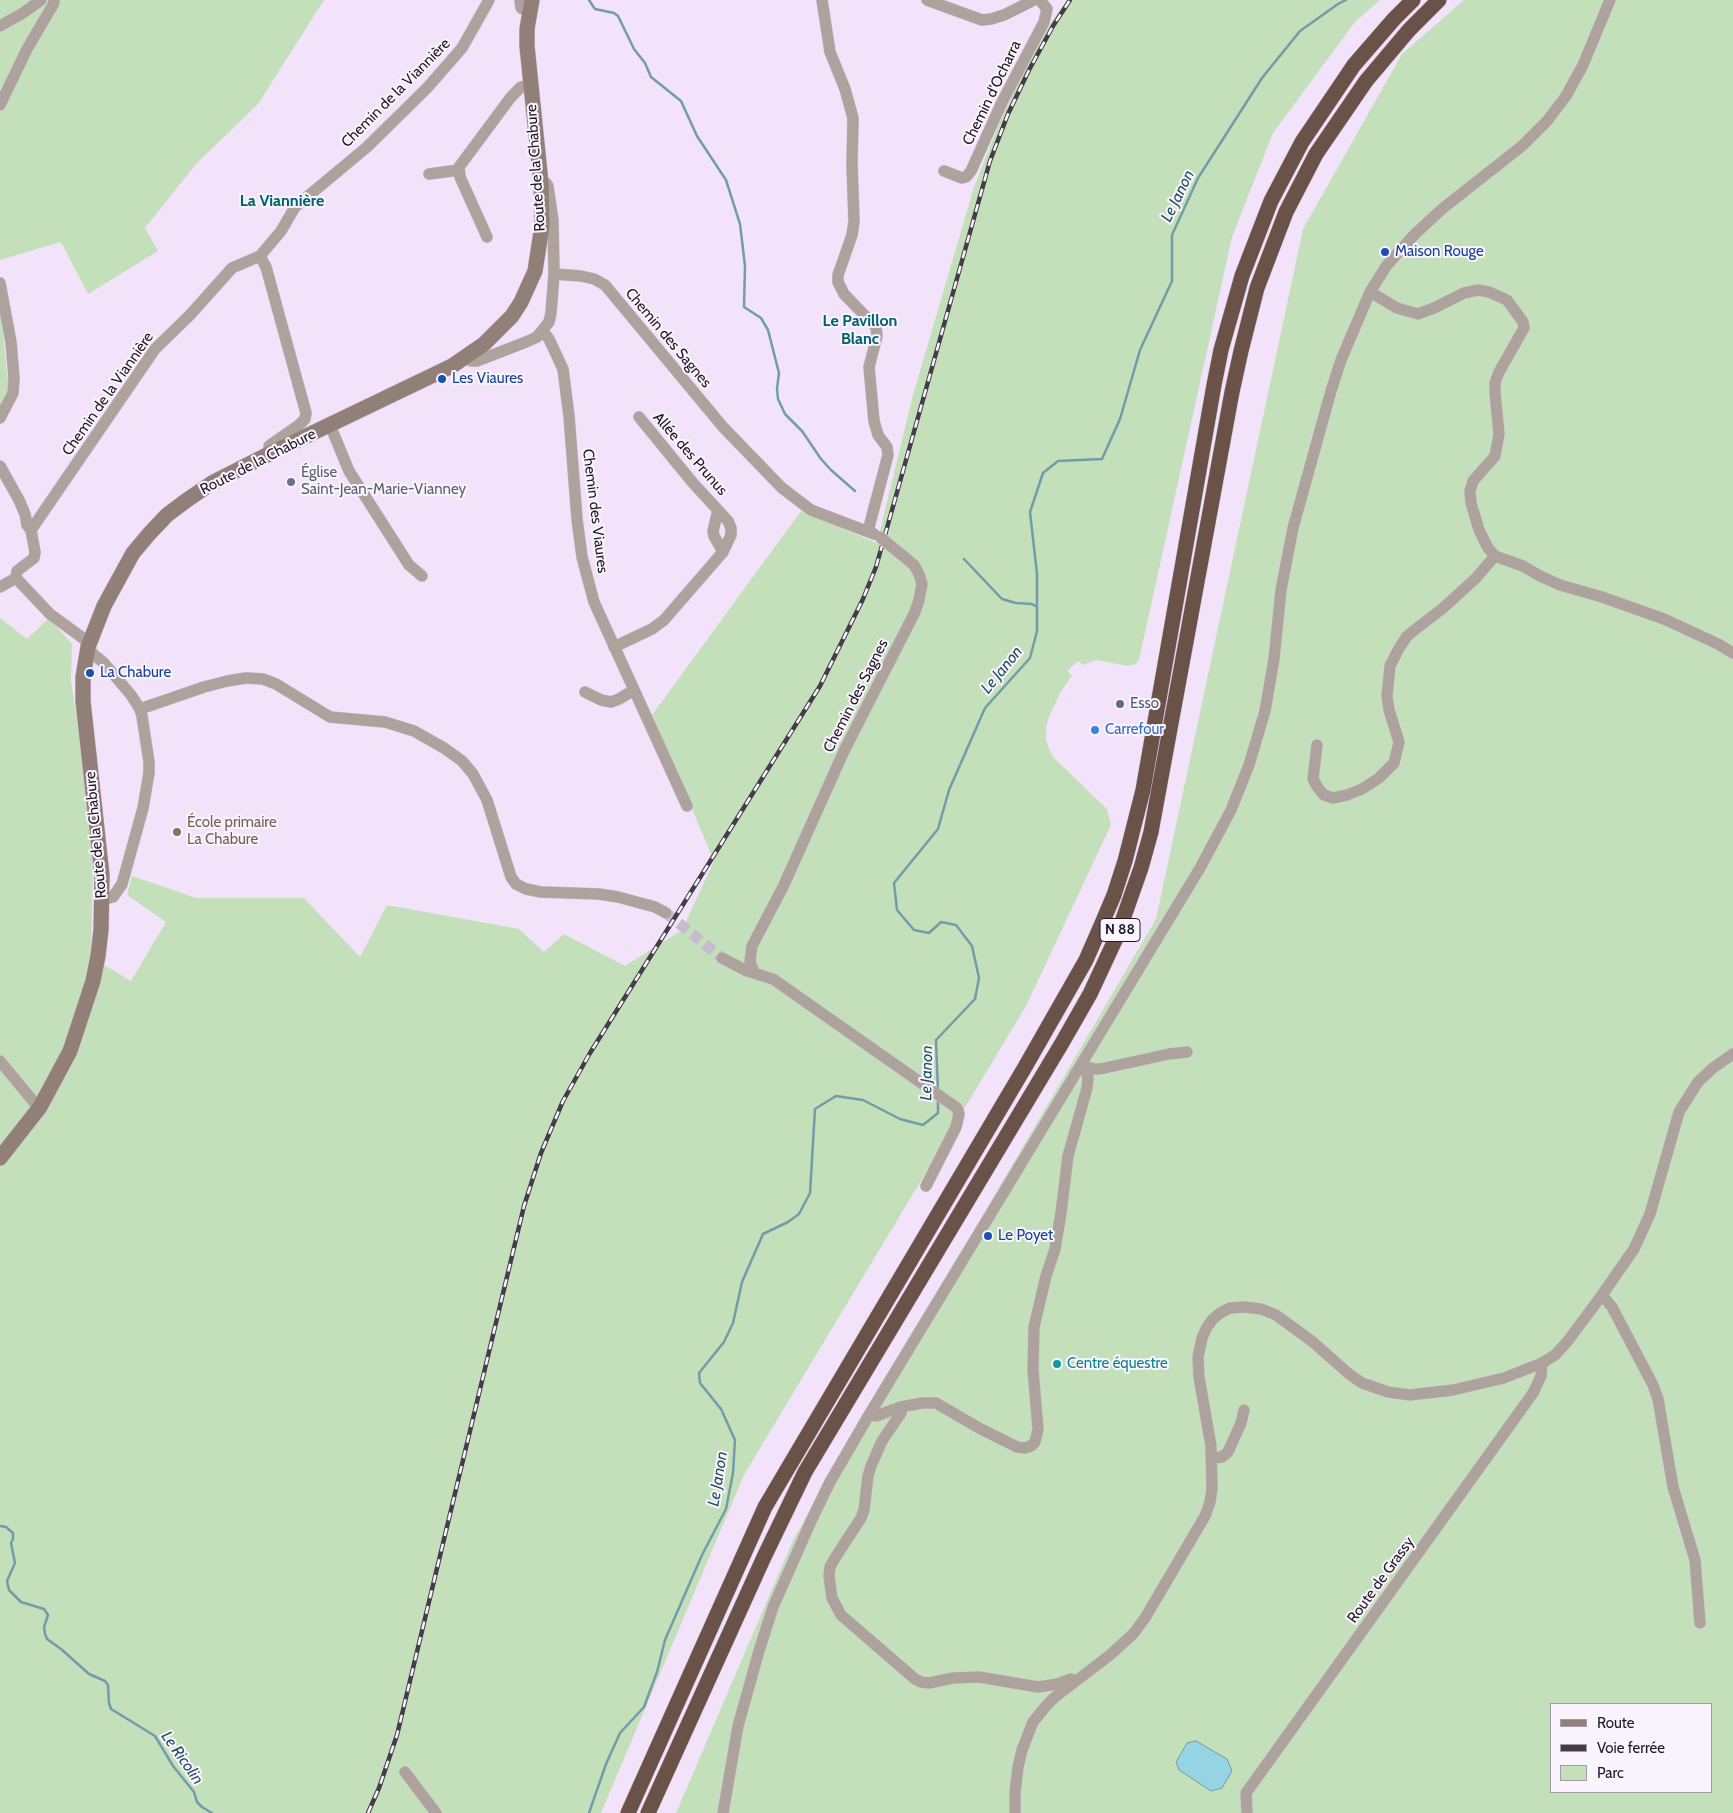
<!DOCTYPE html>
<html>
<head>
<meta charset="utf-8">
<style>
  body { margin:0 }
  #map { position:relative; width:1733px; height:1813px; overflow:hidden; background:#f2e3fb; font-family:Cabin,sans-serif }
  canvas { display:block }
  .legend { position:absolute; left:1550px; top:1703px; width:162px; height:90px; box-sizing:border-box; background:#faf4fe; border:1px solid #a29ca6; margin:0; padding:6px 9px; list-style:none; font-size:15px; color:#1f1922 }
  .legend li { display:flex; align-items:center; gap:10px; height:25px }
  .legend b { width:25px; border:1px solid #a29ca6 }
</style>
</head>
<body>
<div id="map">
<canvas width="1733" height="1813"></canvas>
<ul class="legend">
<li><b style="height:6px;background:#917f78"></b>Route</li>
<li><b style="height:6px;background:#443c48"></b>Voie ferrée</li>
<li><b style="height:14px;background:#c4e0bb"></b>Parc</li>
</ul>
</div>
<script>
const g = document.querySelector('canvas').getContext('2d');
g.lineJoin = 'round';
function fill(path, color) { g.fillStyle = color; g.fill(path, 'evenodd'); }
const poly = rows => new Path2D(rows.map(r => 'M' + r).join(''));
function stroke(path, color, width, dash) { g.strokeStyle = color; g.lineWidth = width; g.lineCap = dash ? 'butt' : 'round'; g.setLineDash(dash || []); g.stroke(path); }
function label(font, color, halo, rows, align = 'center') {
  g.font = font + ' Cabin,sans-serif'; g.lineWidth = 4; g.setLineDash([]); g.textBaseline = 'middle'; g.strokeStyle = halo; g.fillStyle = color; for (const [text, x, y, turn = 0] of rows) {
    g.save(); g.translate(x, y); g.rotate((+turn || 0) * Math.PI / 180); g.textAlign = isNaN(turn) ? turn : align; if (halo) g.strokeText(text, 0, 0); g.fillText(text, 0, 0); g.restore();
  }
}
fill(poly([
  [0,0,324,0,258,104,197,163,145,228,158,251,88,294,61,242,0,260],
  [1067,0,1380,0,1355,22,1273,133,1232,237,1139,660,1136,664,1127,666,1097,660,1083,665,1078,661,1067,671,1072,676,1061,691,1049,717,1046,728,1046,739,1049,749,1053,757,1107,809,1111,825,1026,1006,744,1475,601,1813,0,1813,0,618,27,639,49,618,72,644,71,681,78,726,93,865,91,957,131,981,166,922,127,895,132,876,196,898,304,898,360,957,387,905,519,929,544,952,564,934,625,966,682,930,714,861,652,715,801,511,877,543,913,395,974,187,1011,93,1047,28],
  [1464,0,1733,0,1733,1813,676,1813,793,1540,1156,919,1303,229,1402,54],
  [1552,1704,1712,1704,1712,1792,1552,1792],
  [0,300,9,394,0,413]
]), '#c4e0bb');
const water = poly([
  [1196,1741,1227,1759,1232,1771,1222,1788,1211,1791,1179,1770,1176,1762,1187,1743,1196,1741]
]);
fill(water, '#96d4e3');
stroke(water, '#729ca9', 1);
stroke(poly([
  [589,0,595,9,614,13,618,16,634,49,645,63,651,77,681,101,697,136,726,180,740,224,745,266,744,307,761,318,768,330,779,373,777,389,778,399,785,414,802,431,821,459,831,470,855,491],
  [964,559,1002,599,1016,603,1032,604,1037,607],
  [938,1091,936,1040,975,999,979,978,972,946,956,925,941,922,929,933,914,930,897,910,894,883,938,829,949,790,985,708,1030,658,1037,631,1037,574,1030,512,1043,473,1058,461,1102,459,1120,419,1140,350,1172,281,1172,235,1198,178,1262,78,1300,31,1338,4,1346,0],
  [0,1526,6,1527,13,1533,13,1539,11,1543,15,1563,7,1581,9,1590,21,1602,44,1609,48,1615,44,1627,45,1634,47,1639,61,1649,89,1674,105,1681,108,1685,109,1703,111,1709,155,1736,173,1766,194,1792,197,1802,202,1807,212,1813],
  [589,1813,606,1764,620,1733,644,1707,657,1672,665,1640,702,1555,726,1509,733,1473,735,1440,721,1409,700,1383,699,1373,724,1342,733,1323,742,1282,763,1234,788,1222,799,1214,810,1193,815,1109,836,1096,863,1100,900,1119,923,1125,938,1113,938,1099]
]), '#729ca9', 2.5);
stroke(poly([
  [666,913,722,958]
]), '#c8bbd0', 11, [11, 5.5]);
const street = poly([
  [520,0,521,8,529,12],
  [822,0,830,52,845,89,853,118,852,165,854,221,852,235,838,275,838,282,844,294,876,327,877,336,869,367,874,421,878,435,887,447,888,455,868,531],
  [927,0,982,20,991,19,1004,15,1034,0],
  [0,26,23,13,41,0],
  [0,105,27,49,54,3,54,0],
  [944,171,962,178,966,177,971,171,1002,102,1044,22,1047,9,1040,0],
  [429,174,459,170],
  [487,237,460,177,459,167,511,97,521,87,531,86],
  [260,256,266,267,306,413,305,419,299,425,269,446,271,453],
  [554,274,581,276,594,279,605,285,723,427,782,488,811,510,874,534],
  [0,283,11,342,14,378,13,393,0,418],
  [1370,292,1397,308,1418,314,1434,308,1464,293,1478,290,1489,292,1507,300,1523,322,1524,328,1499,372,1495,383,1495,393,1499,434,1495,456,1473,481,1470,491,1471,503,1479,530,1488,548,1495,556,1523,566,1540,576,1560,585,1602,597,1664,619,1718,644,1733,653],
  [543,331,549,339,563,369,569,416,577,519,582,557,594,602,687,806],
  [467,356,471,361,477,361,526,342,537,337,549,322,551,313,554,274,553,221,548,186,546,183,541,183],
  [330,425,349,471,409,565,422,576],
  [0,466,19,500,25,514,27,525,31,530],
  [718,510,713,531,714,536,723,552],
  [0,587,16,578],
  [614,647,652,629,664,620,723,552,731,535,731,528,728,521,693,483,639,417],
  [585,692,601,700,611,702,619,699,634,690],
  [140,709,204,687,227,681,246,678,263,679,276,684,330,717,385,722,414,731,444,748,462,761,473,774,487,800,511,877,516,884,526,889,541,892,599,894,618,897,655,907,666,913],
  [1317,745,1313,779,1318,788,1324,795,1333,798,1347,795,1362,789,1379,778,1394,763,1399,742,1389,710,1387,696,1390,666,1398,650,1407,636,1443,608,1475,579,1495,556],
  [102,900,113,897,122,884,143,808,149,773,149,762,142,716,140,709,131,695,104,663,93,654,84,639,50,614,16,578,17,571,34,558,35,552,31,530,155,349,190,315,232,268,260,256,281,231,295,207,367,147,427,88,462,48,489,0],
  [722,958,747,971,773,979,957,1108,959,1114,956,1127,926,1186],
  [754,973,750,961,752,946,783,887,844,751,915,612,919,600,922,584,919,574,914,565],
  [0,1061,33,1101,40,1107],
  [1082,1065,1093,1069,1100,1069,1169,1054,1187,1052],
  [1602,1295,1612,1307,1653,1385,1658,1399,1673,1487,1695,1560,1700,1623],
  [869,1415,876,1416,901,1407],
  [1211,1458,1222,1457,1228,1452,1241,1423,1244,1410],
  [1074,1681,1071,1679,1057,1684,1038,1687,979,1677,953,1678,929,1683,921,1682,915,1679,841,1615,832,1598,829,1576,830,1567,835,1558,861,1518,864,1510,868,1476,871,1466,882,1441,901,1413,901,1407,922,1403,936,1403,979,1428,1017,1447,1025,1448,1031,1446,1035,1442,1038,1429,1033,1370,1034,1327,1046,1276,1055,1249,1061,1213,1068,1156,1087,1088,1088,1078,1085,1067],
  [405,1772,436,1813],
  [723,1813,738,1726,759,1651,773,1607,812,1519,830,1482,869,1415,1200,868,1231,810,1249,765,1265,711,1274,659,1281,590,1293,528,1331,391,1341,360,1370,292,1387,265,1414,235,1442,209,1522,146,1547,121,1566,96,1583,65,1610,0],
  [1015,1813,1015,1792,1018,1767,1022,1750,1033,1722,1046,1706,1055,1697,1110,1655,1133,1634,1145,1618,1205,1516,1210,1502,1212,1489,1211,1446,1199,1377,1198,1357,1202,1338,1207,1327,1213,1319,1220,1313,1230,1308,1244,1307,1261,1309,1276,1315,1313,1342,1349,1374,1362,1383,1388,1392,1410,1395,1453,1390,1504,1378,1542,1363,1555,1355,1567,1342,1602,1295,1634,1249,1650,1214,1679,1112,1698,1082,1713,1068,1733,1054],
  [1247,1813,1246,1793,1533,1393,1541,1376,1542,1363]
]);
const secondary = poly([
  [0,1158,40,1107,70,1051,93,981,98,956,101,930,102,875,83,701,83,677,88,647,104,606,133,553,149,534,167,515,187,500,212,483,271,453,452,366,484,344,512,316,521,302,535,271,542,226,541,183,527,46,527,29,532,0]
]);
const highway = poly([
  [628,1813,765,1507,1025,1067,1086,960,1100,928,1114,895,1125,861,1143,790,1214,385,1221,350,1242,276,1271,201,1302,142,1354,65,1394,19,1413,0],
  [648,1813,764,1557,805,1472,1062,1043,1090,994,1117,936,1141,868,1151,832,1232,392,1241,351,1257,288,1286,212,1316,154,1366,81,1409,30,1439,0]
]);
stroke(street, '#ccbfd4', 12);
stroke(secondary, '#ccbfd4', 16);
stroke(highway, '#ccbfd4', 16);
stroke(street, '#aea29d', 11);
stroke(secondary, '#917f78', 15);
stroke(highway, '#6a5248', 15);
const rail = poly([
  [368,1813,379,1788,397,1735,524,1206,541,1153,563,1101,590,1053,820,686,863,599,876,567,990,161,1008,114,1029,70,1053,26,1070,0]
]);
stroke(rail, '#443c48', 4.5);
stroke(rail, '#faf4fe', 2.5, [8]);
const streetBridge = poly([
  [880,537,914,565]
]);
stroke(streetBridge, '#ccbfd4', 12, []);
stroke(streetBridge, '#aea29d', 11);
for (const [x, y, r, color] of [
  [1385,252,5,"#1a4fb4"],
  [442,379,5,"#1a4fb4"],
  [291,482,5,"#6b7280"],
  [90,673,5,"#1a4fb4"],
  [1120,704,5,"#5c6f8a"],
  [1095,730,5,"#3f7fe0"],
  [177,832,5,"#8d6e63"],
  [988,1236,5,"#1a4fb4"],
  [1057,1364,5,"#0f9aa8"]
]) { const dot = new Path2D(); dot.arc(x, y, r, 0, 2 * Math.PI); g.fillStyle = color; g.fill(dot); stroke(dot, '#faf4fe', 2); }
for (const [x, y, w] of [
  [1120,930,40]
]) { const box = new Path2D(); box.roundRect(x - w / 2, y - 11.5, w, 23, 4); g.fillStyle = '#faf4fe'; g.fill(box); stroke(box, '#1f1922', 1); }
label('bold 14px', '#1f1922', null, [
  ["N 88",1120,930]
]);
label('15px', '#1f1922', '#faf4fe', [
  ["Chemin de la Viannière",396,93,-45],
  ["Chemin d'Ocharra",992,93,-64],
  ["Route de la Chabure",536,168,-94],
  ["Chemin des Sagnes",668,338,50],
  ["Chemin de la Viannière",108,394,-55],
  ["Allée des Prunus",690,454,49],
  ["Route de la Chabure",258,462,-27],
  ["Chemin des Viaures",595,511,83],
  ["Chemin des Sagnes",856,696,-63],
  ["Route de la Chabure",96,835,-95],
  ["Route de Grassy",1381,1580,-54]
]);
label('15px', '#164399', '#faf4fe', [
  ["Maison Rouge",1395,252],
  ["Les Viaures",452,379],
  ["La Chabure",100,673],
  ["Le Poyet",998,1236]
], 'left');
label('15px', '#5b616d', '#faf4fe', [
  ["Église",301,473],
  ["Saint-Jean-Marie-Vianney",301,490]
], 'left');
label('15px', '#4e5e75', '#faf4fe', [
  ["Esso",1130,704]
], 'left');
label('15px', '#366cbe', '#faf4fe', [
  ["Carrefour",1105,730]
], 'left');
label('15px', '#785e54', '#faf4fe', [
  ["École primaire",187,823],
  ["La Chabure",187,840]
], 'left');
label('15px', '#0d838f', '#faf4fe', [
  ["Centre équestre",1067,1364]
], 'left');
label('italic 16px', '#1e525e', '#faf4fe', [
  ["Le Janon",1178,196,-64],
  ["Le Janon",1002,670,-51],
  ["Le Janon",927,1073,-89],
  ["Le Janon",718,1479,-81],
  ["Le Ricolin",182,1758,55]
]);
label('bold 16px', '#016172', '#faf4fe', [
  ["La Viannière",282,201],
  ["Le Pavillon",860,321],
  ["Blanc",860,339]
]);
</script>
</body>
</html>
